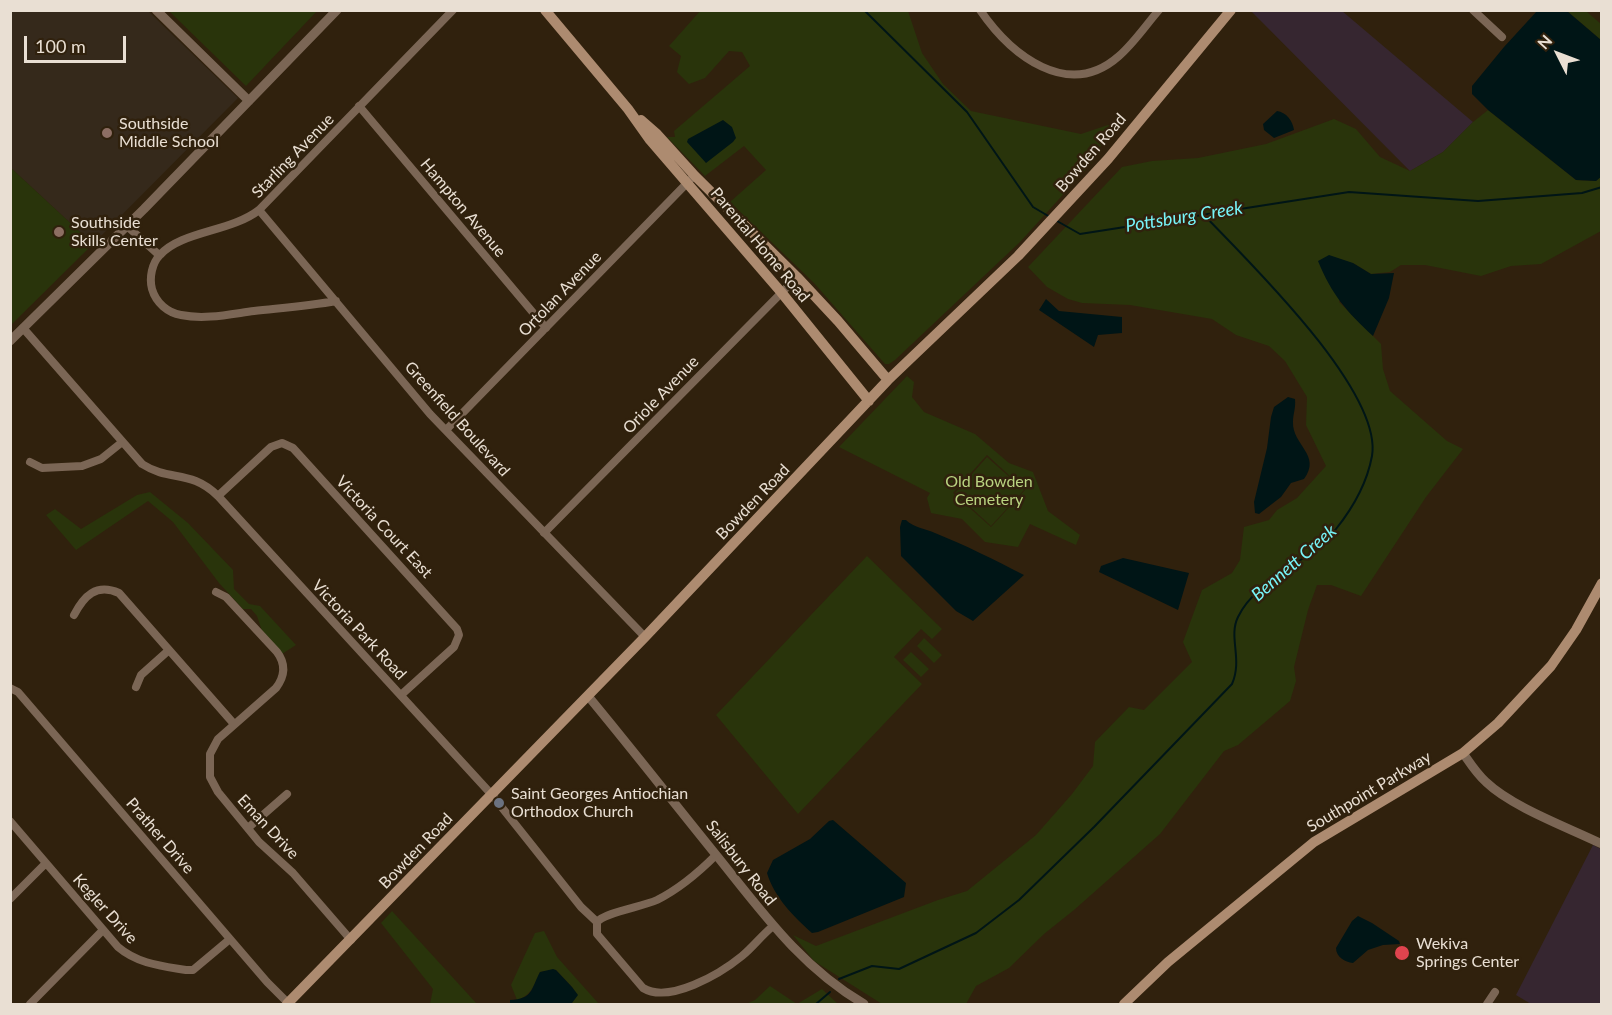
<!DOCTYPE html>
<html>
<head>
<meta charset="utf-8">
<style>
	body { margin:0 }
	#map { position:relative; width:1612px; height:1015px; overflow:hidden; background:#30210d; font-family:Lato,sans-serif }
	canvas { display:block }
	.frame { position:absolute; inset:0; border:12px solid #e9dfd3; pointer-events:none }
	.north { position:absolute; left:1528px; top:24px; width:60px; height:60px; -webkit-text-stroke:4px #30210d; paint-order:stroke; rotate:312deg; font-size:16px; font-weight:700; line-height:24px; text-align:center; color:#e9dfd3 }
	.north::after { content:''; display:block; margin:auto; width:21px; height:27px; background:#e9dfd3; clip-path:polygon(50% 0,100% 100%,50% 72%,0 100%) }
	.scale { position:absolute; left:24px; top:36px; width:102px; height:27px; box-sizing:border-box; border:3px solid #e9dfd3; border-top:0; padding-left:8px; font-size:18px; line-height:21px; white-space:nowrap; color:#e9dfd3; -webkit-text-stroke:4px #30210d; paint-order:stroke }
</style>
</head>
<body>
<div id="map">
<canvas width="1612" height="1015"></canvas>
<div class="frame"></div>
<div class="north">N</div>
<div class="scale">100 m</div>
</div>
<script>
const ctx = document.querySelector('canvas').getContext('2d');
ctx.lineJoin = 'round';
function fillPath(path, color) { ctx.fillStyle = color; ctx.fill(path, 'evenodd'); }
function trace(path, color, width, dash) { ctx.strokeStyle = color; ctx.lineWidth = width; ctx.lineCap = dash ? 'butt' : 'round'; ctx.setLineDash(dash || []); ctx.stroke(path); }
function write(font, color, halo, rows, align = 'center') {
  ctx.font = font + ' Lato,sans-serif'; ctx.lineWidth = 5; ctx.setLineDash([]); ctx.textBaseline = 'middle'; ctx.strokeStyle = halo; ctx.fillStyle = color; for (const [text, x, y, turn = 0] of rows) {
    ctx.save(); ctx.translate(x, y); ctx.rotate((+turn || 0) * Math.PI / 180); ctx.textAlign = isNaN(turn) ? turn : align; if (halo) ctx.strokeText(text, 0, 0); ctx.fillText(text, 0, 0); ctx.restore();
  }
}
fillPath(new Path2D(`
	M1251,11H1342L1473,122L1443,152L1410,171Z
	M1593,845L1601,849V1004H1531L1516,995Z`), '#362630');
fillPath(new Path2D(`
	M10,11H148L238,98L93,244L11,168Z`), '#35291b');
fillPath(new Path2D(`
	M701,10L908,11L922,53L943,84L971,111L1081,134L1126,119L1100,147V154L1020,242L895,360L889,364H885L814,283L730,202L766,170L744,146L705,176L667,137H675L674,131L750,66L742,52L729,51L705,78L689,84L677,72L681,56L669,46Z
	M169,11H317L246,86Z
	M1567,11H1586L1601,24V40Z
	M1488,110L1576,180L1596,181L1601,176V231L1541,264L1511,266L1481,276L1425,265H1401L1390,272L1371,274L1353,263L1339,302L1381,344L1383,369L1390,391L1447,441L1463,449L1426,497L1361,596L1331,585H1317L1308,610L1294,667L1296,681L1290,701L1238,745L1224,751L1160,834L1074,910L1044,934L1009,968L976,986L966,1004H882L814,961L793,935L816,946L938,900L967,891L1036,835L1072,794L1093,766L1095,742L1129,707L1144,710L1192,662L1183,642L1202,590L1232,573L1240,560L1244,527L1269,520L1277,510L1297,498L1326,466L1306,425L1307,397L1285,361L1269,346L1236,335L1212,319L1130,305L1082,303L1068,299L1047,287L1028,267L1122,167L1152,161L1198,158L1266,144L1334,119L1356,129L1380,157L1410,171L1443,152L1473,122Z
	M11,168L93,244L11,325Z
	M907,376L914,382L912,397L924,412L975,434L1009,463L1033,472L1048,511L1080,535L1076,545L1030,524L1018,547L985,542L962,519L931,513L927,498L930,493L839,447ZM987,455L1025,490L991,527L953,493Z
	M987,457L1024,490L991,526L955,493Z
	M150,492L188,523L233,570L234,589L249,604L260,606L296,645L282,654L262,631L257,616L251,609H243L219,583L173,522L148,501L76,550L46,515L55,509L81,529L137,495Z
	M867,556L942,629L932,639L921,629L894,657L922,684L798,814L716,715Z
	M924,638L942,655L934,663L917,646Z
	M911,652L929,669L921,677L903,660Z
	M392,911L477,1004H430L433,989L381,923Z
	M544,931L557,957L599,1004H561L572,1003L577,995L572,987L556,970L540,972C534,985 532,995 517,1000L511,985L535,933Z
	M770,986L797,1004L822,989L838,1004H746L755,1000Z`), '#29340b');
fillPath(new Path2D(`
	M1537,11H1567L1601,40L1602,176L1596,181L1576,180L1488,110L1472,94V86L1504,47Z
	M1277,111C1286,112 1293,121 1294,130L1274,138L1264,130L1263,124Z
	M723,120L732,127L736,138L733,142L706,163L687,142L688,139Z
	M1329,255L1353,263L1371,274L1394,273L1389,298L1373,336C1346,311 1332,295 1318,261Z
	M1046,299L1059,311L1122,317V333L1098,335L1094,347L1039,310Z
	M1288,397L1295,399C1296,408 1293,414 1293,422C1292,445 1322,455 1304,479L1291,483L1281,497L1259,514L1255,513L1254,502L1267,448L1271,417L1274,407Z
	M902,520H906C913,527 926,529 935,533C965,545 995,560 1024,575L973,621L956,611L901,556L900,527Z
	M1123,558L1189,573L1178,610L1099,572L1101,566Z
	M833,820L906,883L904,897L818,932L812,933C794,917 774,897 767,873L773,860L810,839L829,821Z
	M1358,916L1372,923L1399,941L1400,944L1383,945L1368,950L1353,963C1345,962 1336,957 1336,948L1352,921Z
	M553,969L556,970L572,987L578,995L572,1003L510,1004V1000C533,999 531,989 540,972Z`), '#001516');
trace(new Path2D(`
	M864,10L967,112L1033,207L1050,217
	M1057,221L1080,234L1349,192L1478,201L1582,193L1602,187
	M839,979L872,966L899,969L976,933L1019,900L1094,827L1232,684C1243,659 1228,637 1238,617C1256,579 1309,563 1336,529C1352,509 1367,483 1372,456C1383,391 1247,260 1203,214
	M816,1004L830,992`), '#001516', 2);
trace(new Path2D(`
	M980,10C1011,55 1068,101 1119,56C1134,43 1146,25 1159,10
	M1473,10L1502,37
	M359,106L546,328
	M259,210L430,414L645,637
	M127,226L159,255
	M336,301C309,306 281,308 254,311C231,314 205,320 181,315C168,313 156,303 152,289C149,278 152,263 160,255C181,231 231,232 259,210L453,10
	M23,328L142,464C170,482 190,469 218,496L492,795L581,907L597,922
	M446,430L690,180
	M30,462L42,468L82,466L101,459L121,443
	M218,496L271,447L282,443L293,448L457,629L459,635L454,647L401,695
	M544,533L797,277
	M216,592L226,597L277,652C286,664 285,676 276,688L218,739L210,754V777L218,792L259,842L293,873L351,940
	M74,615C84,596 96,583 119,593L234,724
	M136,687L141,675L169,650
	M10,688L18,692L267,982L288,1003
	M10,821L118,947C138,964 162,966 186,970H193L230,939
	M248,828L287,794
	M10,899L46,863
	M597,922V934L643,988C669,1004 720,974 742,956C753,947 761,936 772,927
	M597,922C605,912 642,907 657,900C679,889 699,872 716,855
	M30,1004L103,930
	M1487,1004L1495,992`), '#7b6655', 8);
trace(new Path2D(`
	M156,10L249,101
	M10,341L144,209L337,10
	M588,696C632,749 674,803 717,856C762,912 801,967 864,1004
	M1463,753C1470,763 1476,773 1486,782C1512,807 1567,827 1602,844`), '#7b6655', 9);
trace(new Path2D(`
	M545,10L628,109L650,140L781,292L869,401
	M641,120L657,134L695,176L797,277L838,321L888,380
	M287,1004L645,637L888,380L1018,256L1108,159L1231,10
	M1124,1004L1168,962L1314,842L1463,753L1498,723L1551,666L1576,630L1602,583`), '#ad8b70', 10);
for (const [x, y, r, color] of [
	[107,133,6,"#8d6e63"],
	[59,232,6,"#8d6e63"],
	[499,803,6,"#6b7280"],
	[1402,953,8,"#e0444e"]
]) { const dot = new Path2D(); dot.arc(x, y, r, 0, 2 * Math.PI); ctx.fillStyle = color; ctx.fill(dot); trace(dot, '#30210d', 2); }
write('16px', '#e9dfd3', '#30210d', [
	["Southside",119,124],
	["Middle School",119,142],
	["Southside",71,223],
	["Skills Center",71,241],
	["Saint Georges Antiochian",511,794],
	["Orthodox Church",511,812],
	["Wekiva",1416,944],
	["Springs Center",1416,962]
], 'left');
write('16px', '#e9dfd3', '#30210d', [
	["Bowden Road",1091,153,-49],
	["Starling Avenue",293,156,-46],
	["Hampton Avenue",463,208,50],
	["Parental Home Road",760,245,50],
	["Ortolan Avenue",560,294,-46],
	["Oriole Avenue",661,395,-46],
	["Greenfield Boulevard",457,419,48],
	["Bowden Road",753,502,-46],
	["Victoria Court East",384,527,47],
	["Victoria Park Road",359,630,47],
	["Southpoint Parkway",1369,792,-31],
	["Eman Drive",268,827,47],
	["Prather Drive",160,836,49],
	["Bowden Road",416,851,-46],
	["Salisbury Road",741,863,52],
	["Kegler Drive",105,909,48]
]);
write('16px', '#b9d380', '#30210d', [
	["Old Bowden",989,482],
	["Cemetery",989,500]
]);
write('italic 18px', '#77f5f9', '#30210d', [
	["Pottsburg Creek",1184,217,-9],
	["Bennett Creek",1294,563,-41]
]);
</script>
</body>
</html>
